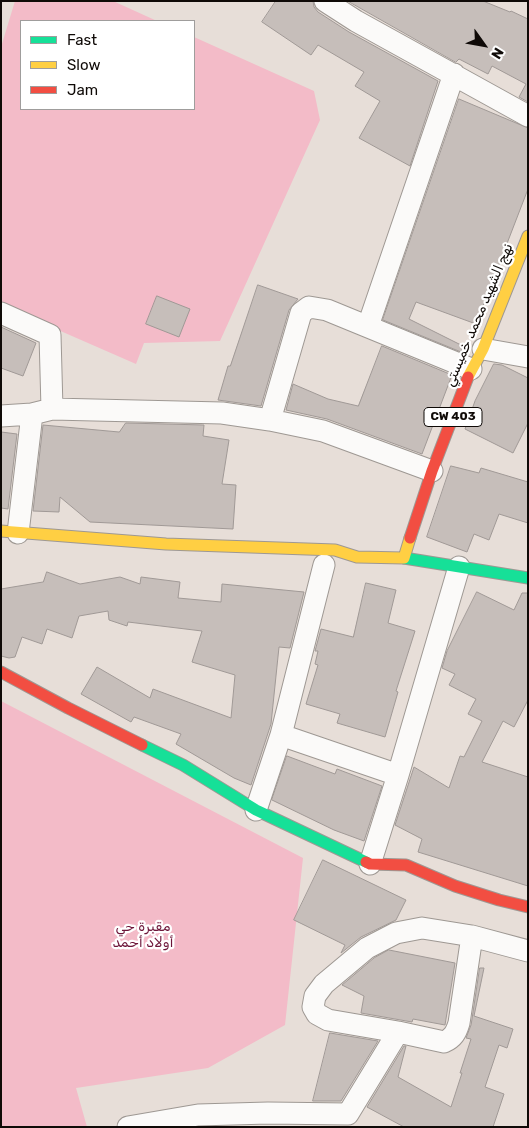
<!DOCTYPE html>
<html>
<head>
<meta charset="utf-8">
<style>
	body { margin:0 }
	#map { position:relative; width:529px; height:1128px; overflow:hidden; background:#e7ded8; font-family:Rubik,sans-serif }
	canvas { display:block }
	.frame { position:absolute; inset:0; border:2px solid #0f0a07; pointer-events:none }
	.legend { position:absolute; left:20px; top:20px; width:175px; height:90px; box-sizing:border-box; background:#fff; border:1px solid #9f9d9c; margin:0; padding:6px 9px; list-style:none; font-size:15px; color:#0f0a07 }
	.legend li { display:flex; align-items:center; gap:10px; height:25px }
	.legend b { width:25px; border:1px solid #9f9d9c }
	.north { position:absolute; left:459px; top:20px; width:50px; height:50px; -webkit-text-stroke:4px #fff; paint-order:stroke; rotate:122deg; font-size:14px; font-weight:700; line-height:20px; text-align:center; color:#0f0a07 }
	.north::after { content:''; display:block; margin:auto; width:18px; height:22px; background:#0f0a07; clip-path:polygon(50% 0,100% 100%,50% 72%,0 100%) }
</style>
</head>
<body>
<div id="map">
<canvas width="529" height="1128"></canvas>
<div class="frame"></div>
<ul class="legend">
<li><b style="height:6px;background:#16e098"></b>Fast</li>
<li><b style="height:6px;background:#ffcf43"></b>Slow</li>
<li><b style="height:6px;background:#f24e42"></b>Jam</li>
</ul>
<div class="north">N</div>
</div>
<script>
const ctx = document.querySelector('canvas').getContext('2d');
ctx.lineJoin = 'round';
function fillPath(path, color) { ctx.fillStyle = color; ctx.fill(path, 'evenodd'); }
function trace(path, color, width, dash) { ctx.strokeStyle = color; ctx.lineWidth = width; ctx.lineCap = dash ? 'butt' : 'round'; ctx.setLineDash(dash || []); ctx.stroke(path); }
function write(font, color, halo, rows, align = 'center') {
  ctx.font = font + ' Rubik,"Noto Sans Arabic",sans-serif'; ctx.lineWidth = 4.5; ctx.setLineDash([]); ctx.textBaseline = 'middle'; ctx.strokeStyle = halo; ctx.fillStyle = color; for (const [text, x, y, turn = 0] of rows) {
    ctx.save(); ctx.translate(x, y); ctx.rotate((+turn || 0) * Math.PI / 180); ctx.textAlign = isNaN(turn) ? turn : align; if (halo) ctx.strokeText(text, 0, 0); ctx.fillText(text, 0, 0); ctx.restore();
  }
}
fillPath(new Path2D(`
	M15,1H113L157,21H21V109H194V37L314,91L320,120L220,341L144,343L136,364L1,305V47Z
	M1,701L303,858L285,1025L208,1068L76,1088L87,1127H1Z`), '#f3bbc8');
const building = new Path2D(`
	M276,1H313L314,7L318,12L349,32L438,81L410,166L359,138L380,101L355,86L364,72L318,45L311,55L262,22Z
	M348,1H483L510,12L511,11L528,19V102L519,97L526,84L492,66L488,74L459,59L456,62Z
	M459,99L528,128V189L476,324L416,302L409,319L463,346L461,352L383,320Z
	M258,285L298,299L289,310L261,406L218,400L228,366H230Z
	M157,296L190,309L179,337L146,324Z
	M1,327L36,343L23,376L1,368Z
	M382,346L452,375L422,454L327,419L286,410L293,384L328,399L358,406Z
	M494,364L502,365L528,378V423L513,453L465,429L475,401Z
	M126,423L204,425L203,436L229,440L222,484L236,485L233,529L90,522L60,497L59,512L33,511L43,425L119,432Z
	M1,432L17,434L8,509L1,508Z
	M451,466L479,473L481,468L528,482V523L499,514L489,540L474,534L467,552L427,537Z
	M47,572L80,584L120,577L140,584L141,577L180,582L178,598L221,602L222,584L304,592L290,648L279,647L271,724L251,785L234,778L176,744L181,734L134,717L131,722L81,694L97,667L150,698L153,689L231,718L235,675L192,662L202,631L128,622L127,626L109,620L108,611L79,616L72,638L47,629L42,644L22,637L15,657L9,658L1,656V589L43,582Z
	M366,583L396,590L388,623L415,631L396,691L398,692L385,737L337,723L340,714L306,704L318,665L315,664L318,651H315L321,629L353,637Z
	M477,592L514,610L522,593H528V700L514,727L503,721L482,762L528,777V886L418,852L422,839L395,825L414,767L449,788L460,756L464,757L482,721L468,714L476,699L449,685L455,674L442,668L447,651Z
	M287,756L335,774L337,769L382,786L364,841L334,830L272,800Z
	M323,860L406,900L396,920L361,937L341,953L345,945L294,920Z
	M389,950L455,963L445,1025L413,1019L412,1022L361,1013L364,996L342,985L374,958Z
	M480,968H484L474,1016L513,1029L507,1048L499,1045L485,1087L504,1094L493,1127H404L367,1107L404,1046H406L398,1077L451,1107L462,1073H460L471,1039L466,1038L471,1025Z
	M330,1033L378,1041L341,1101H313Z`);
fillPath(building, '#c6beba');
trace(building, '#a09996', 1);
const street = new Path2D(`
	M325,1L356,21L528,116
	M1,313L50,335L52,409
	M368,326L454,74
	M483,349L528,357
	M1,416L32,414L52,409L222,413L270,420L323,431L432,471
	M270,420L301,313L309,307L327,310L471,369
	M18,533L32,414
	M281,735L398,775
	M256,810L281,735L324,565
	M370,864L398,775L459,567
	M398,1032L328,1020L317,1014L313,1007L315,996L324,984L367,948L396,933L422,928L472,936
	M128,1127L198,1115L268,1113L348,1114L398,1032L444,1042C453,1038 456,1033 459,1023L472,936L528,951`);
const fast = new Path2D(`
	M404,558L528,578
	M142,745L183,765L256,810L366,862`);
const slow = new Path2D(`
	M468,377L483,349L528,236
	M1,531L166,544L335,550L357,557L404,558L410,538`);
const jam = new Path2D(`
	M410,538L432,471L468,377
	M1,672L68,708L142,745
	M366,862L370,864L406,865L455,886L499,900L528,907`);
trace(street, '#9e9893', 23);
trace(fast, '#9e9893', 13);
trace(slow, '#9e9893', 13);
trace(jam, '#9e9893', 13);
trace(street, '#fbfaf9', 21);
trace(fast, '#16e098', 11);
trace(slow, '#ffcf43', 11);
trace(jam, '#f24e42', 11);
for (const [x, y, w] of [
	[453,417,58]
]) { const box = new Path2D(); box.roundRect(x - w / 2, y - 9.5, w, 19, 4); ctx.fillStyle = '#fff'; ctx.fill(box); trace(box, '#0f0a07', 1); }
write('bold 12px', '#0f0a07', null, [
	["CW 403",453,417]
]);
write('14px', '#0f0a07', '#fff', [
	["نهج الشهيد محمد خميستي",479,315,-67]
]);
write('14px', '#6d1539', '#fff', [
	["مقبرة حي",143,927],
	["أولاد أحمد",143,943]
]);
</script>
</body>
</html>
